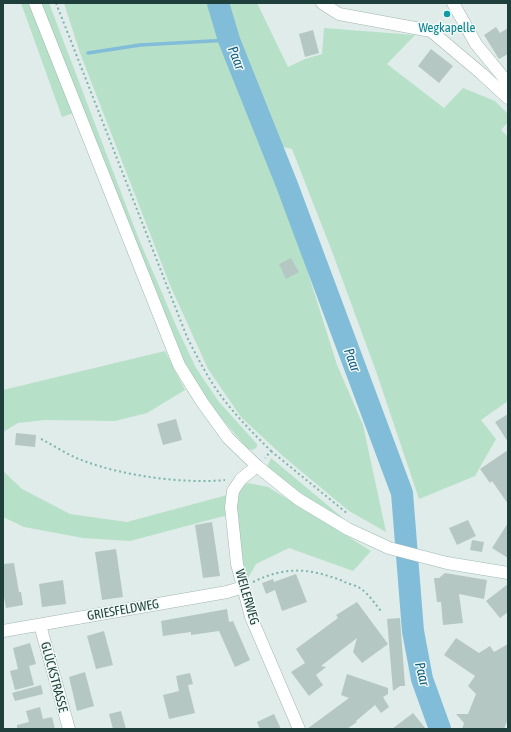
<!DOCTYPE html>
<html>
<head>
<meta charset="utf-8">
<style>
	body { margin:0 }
	#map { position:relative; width:511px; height:732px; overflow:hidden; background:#e0ece9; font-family:"Asap Condensed",sans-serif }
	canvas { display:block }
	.frame { position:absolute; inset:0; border:4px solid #1e3f3b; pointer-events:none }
</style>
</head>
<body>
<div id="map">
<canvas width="511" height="732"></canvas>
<div class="frame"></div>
</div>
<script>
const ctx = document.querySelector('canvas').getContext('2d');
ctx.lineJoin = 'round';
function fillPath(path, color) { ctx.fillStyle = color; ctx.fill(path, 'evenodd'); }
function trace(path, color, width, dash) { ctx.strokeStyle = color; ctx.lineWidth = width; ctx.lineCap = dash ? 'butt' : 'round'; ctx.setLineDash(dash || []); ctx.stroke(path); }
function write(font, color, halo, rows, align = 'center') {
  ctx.font = font + ' "Asap Condensed",sans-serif'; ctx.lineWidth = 3; ctx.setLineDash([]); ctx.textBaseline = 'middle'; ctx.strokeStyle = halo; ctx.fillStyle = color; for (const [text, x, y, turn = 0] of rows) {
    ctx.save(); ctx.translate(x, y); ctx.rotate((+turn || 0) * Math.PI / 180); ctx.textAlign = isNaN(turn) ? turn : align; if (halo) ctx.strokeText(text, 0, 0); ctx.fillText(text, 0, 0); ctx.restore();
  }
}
fillPath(new Path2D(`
	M21,3H33L76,112L62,117Z
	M39,3H49L138,237L177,328L196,368L219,402L257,444V447L253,450L248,449L215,411L189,371L166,328Z
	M64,3H209L241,86L267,160L279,187L299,244L337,365L363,425L386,532L349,511L284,457L241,417L208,369L170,285L80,53Z
	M219,3H257L288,67L305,59L322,54L324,28L415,35L387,64L444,108L463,88L495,101L508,114V122L501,130L508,137V401L481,420L496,439L475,476L419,499L377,374L333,254L292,149L271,144L234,52Z
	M165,351L185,390L147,413L115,421L45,420L18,423L3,432V390Z
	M271,458L349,523C320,507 293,488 267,467Z
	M3,471L22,489L70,514L127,522L227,495L228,515L130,541L83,538L24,527L3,517Z
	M248,483L268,487L371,551L353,571L289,548L256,564L247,580L237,564L233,491Z`), '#b6e0c8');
trace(new Path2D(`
	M88,53L140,45L229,40`), '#81bdd8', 3.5);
trace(new Path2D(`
	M218,3L229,40L287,185L402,493L413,631L422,679L440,729`), '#81bdd8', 22);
fillPath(new Path2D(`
	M496,27L500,33L508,28V54L499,59L484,35Z
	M313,30L319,53L305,57L299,34Z
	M431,49L453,66L439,83L418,66Z
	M291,258L299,272L286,279L279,264Z
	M508,414V442L495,422Z
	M176,419L182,440L163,445L157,424Z
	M16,433L36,435L35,447L15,445Z
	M508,450V504L492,481L490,483L480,469Z
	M468,520L476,536L457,545L449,528Z
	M212,522L220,576L203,578L195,525Z
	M508,523V558L492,548Z
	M472,540L484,542L482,552L470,550Z
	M116,549L123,597L102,600L95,552Z
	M14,563L19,592H21L23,605L6,608L3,592V564Z
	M445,573L487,580L484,599L459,594L463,623L443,625L441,602H437L434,578H439Z
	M296,574L307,602L282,611L275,590L266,594L262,583L273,579L274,582Z
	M63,580L66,604L42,607L39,584Z
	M508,584V612L500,618L486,601Z
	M357,602L388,644L362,663L353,652L357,638L321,666L326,667L316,675L323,685L309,696L291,672L305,663L296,649L338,618L336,615Z
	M227,609L229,622L233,621L250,660L235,667L219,631L191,635V632L163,636L161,621Z
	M400,618L405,686H400L393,691L387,619Z
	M104,631L113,665L96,669L87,636Z
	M456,638L479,653L490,646L494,652L508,644V719L504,729H462L464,723L456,714H468L476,694L468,686L475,676L444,655Z
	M30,643L36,664L29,666L34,685L15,690L10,671L18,669L13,648Z
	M85,672L94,706L77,711L69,677Z
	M190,673L193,684L188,685L195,713L169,719L163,695L179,691L176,676Z
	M347,674L388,688V694L383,697L389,707L381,713L375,705L356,721L357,722L347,729H307L349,698L341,695Z
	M41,685L43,694L15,701L12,693Z
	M40,707L43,719L52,717L55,729H17V725L29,722L26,711Z
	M121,711L126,729H113L109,714Z
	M413,713L426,729H392Z
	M274,714L281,729H260L257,722Z`), '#b5c7c2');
const street = new Path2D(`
	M322,3L339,14L431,31L482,74L508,98
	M453,3L476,44L508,83
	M257,466L241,479L233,491L231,507L237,564L251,617L299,729
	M40,625L69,729
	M3,631L227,592L243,587`);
const secondary = new Path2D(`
	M35,3L179,365L202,402L228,438L257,466L298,499L348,529L389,548L447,563L508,573`);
trace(street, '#a2b5b1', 13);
trace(secondary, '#9db9b4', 13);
trace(new Path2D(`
	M56,3L187,337C197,357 208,378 221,396C236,416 253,433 271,451L265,458
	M41,439C55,446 69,456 84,461C124,476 184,484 225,480
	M271,451L348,514
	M253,582C286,566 309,568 343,581C348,584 355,585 360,588C368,593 375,604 381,611`), '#7cb4ab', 2, [2, 3]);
trace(street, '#fff', 12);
trace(secondary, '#fff', 12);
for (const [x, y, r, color] of [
	[447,14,4,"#0f9aa8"]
]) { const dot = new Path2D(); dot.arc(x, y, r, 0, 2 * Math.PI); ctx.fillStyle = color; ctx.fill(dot); trace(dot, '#f0f9f6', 1.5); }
write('13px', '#0d838f', '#f0f9f6', [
	["Wegkapelle",447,28]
]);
write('13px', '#1e3f3b', '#f0f9f6', [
	["WEILERWEG",247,597,74],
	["GRIESFELDWEG",123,610,-10],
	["GLÜCKSTRASSE",54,677,75]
]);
write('italic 14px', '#125d81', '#f0f9f6', [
	["Paar",236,58,68],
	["Paar",352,360,70],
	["Paar",422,674,76]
]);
</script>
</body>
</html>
